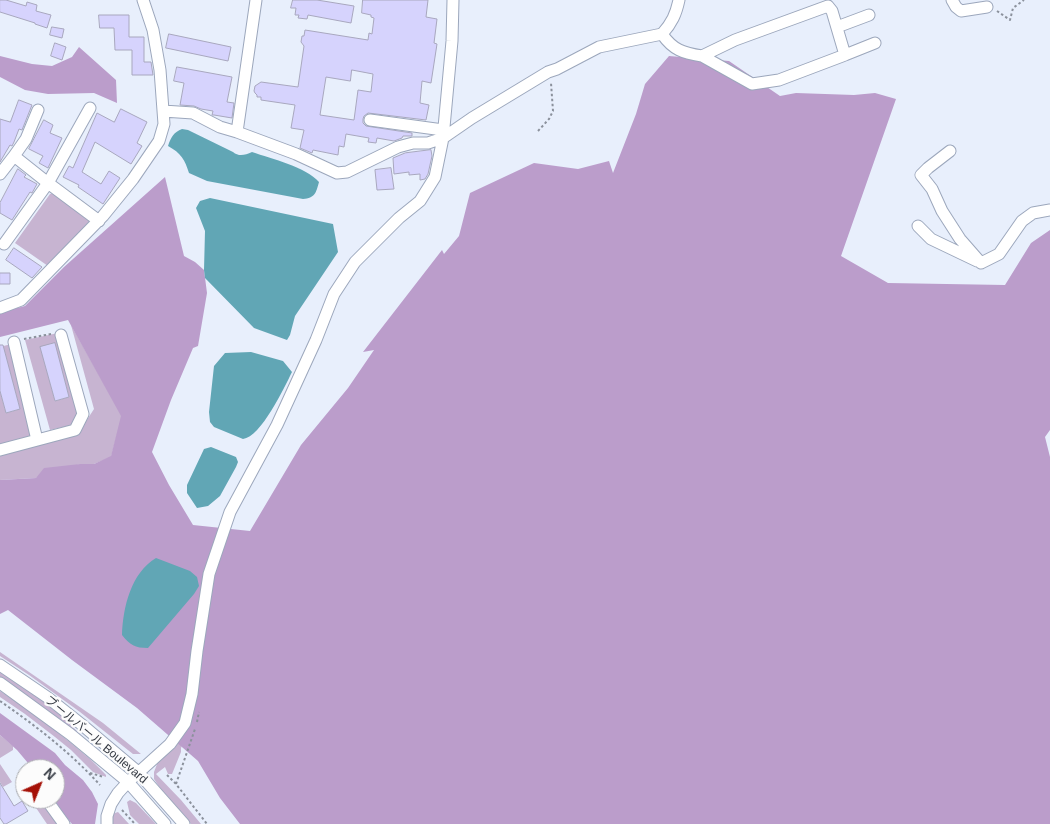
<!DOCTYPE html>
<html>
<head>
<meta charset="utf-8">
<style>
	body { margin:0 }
	#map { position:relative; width:1050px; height:824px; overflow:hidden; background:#e8effc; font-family:Arial,sans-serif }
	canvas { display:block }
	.north { position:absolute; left:15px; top:759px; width:50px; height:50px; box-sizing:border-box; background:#fcfcfc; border:1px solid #acaeb2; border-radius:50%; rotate:44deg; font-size:14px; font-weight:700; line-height:20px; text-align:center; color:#353a43 }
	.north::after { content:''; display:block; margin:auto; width:18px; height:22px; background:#a51107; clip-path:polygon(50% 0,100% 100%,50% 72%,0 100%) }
</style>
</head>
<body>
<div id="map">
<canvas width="1050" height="824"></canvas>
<div class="north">N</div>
</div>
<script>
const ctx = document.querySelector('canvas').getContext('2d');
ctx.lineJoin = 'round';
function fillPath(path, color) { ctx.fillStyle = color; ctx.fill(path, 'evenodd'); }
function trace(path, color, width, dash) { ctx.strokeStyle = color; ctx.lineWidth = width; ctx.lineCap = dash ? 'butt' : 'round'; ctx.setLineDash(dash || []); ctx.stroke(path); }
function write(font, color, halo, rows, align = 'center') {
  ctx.font = font + ' Arial,"Noto Sans JP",sans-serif'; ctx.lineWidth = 4.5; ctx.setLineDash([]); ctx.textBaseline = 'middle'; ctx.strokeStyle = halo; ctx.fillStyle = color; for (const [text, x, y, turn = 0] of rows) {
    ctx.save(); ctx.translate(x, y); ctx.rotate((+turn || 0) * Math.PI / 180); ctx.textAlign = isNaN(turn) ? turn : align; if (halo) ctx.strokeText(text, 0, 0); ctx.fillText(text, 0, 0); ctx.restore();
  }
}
fillPath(new Path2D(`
	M57,192L95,223L48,266L15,243L50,194Z
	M71,325L122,416L111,457L94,464H80L36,478L0,480V456L77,435L94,409Z
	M58,333L78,415L72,425L50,430L25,340ZM54,343L69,397L55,401L41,347Z
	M11,344L32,432L29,437L0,446V391L6,413L20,409L5,355L0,347Z
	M0,652L103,723L141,754H133L80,712L29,675L0,656Z
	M0,672L52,707L81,735L0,677Z
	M0,691C29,710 58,731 84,754C92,760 99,768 106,775V777L93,772L71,750L55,737L25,714L0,697Z
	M189,729L181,748V752L172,774H168L165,767L156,774L181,800L201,824H191L160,788L154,779V772L159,759Z
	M0,735L13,746V750L0,758Z
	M0,764L12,782L3,787L0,782Z
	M30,799H40L57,824H47Z
	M130,800L136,803L156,824H139L130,815L127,802Z
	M118,812L129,824H110L112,814Z`), '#c7b4d1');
fillPath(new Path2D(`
	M79,47L116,80L117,103L94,93L48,94L25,90L0,77V56L32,64L52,66L72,57Z
	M669,56L729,61L780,96L796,93L854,95L875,93L896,99L841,256L888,283L1005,285L1031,243L1050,230V430L1045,437L1050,457V824H240L220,798L198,761L137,708L72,660L8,610L0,614V480L36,478L44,468L80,464H94L111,456L121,416L68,320L0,337V312L25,306L64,267L165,177L184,256L195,262L204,270L207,293L198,346L193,348L171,400L152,452L169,485L193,525L250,531L301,445L348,388L374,350L363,352L442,250L444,254L459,236L470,193L534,163L578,169L609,161L613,173L636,114L645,84Z
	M0,713L55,753L65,765L83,780L92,792L98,804L95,824H72L63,813L54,799H55V769H33L17,750L0,735Z`), '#bb9dcb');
fillPath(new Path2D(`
	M182,129L188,130L233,152C239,157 245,155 252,152C272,159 306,167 319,182C316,193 315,198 303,199L207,181L189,173C185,160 181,153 168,146C171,137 174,132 182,129Z
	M210,198L333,224L338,252L295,316L290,335L287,340L254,328L205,278L204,270L205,231L196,208L200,201Z
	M251,352L283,361L292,372C284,388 261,437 243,439L214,427L210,422L209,412L214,366L225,353Z
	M211,447L236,457L238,462L236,467L220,496L208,506L197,508L187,493V485L204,449Z
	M156,558L190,571L197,577L199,586L194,594L148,648C135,648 130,645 122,635C123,607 131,573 156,558Z`), '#61a6b5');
const building = new Path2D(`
	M0,0H6L26,6L27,2L37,5L36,11L51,15L47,28L35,24V23L0,12Z
	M293,0H317L354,6L351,23L308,15L307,19L298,18L299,15H295L296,8H291Z
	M363,0H428L426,17L437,19L434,43L437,44L431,83L422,81L420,103L429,105L426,120L368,113L364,116L363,119V123L366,126L412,133V136H403L402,138L394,141L377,138L376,143L368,142L369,138L346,134L344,147L339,146L338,155L313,150L312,153L300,148L304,130L291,128L295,105L261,100V97H257V95L255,93L254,91L255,86L261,82L298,87L304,46L301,42L302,36H304L305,30L368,40L369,33L372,34L374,18L371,17V15L362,13ZM352,70L373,74L371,92L358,90L354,120L320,115L326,77L350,81Z
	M99,15H129V37H144V62H151L153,75H132V50H115L114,28H100Z
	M52,27L64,29L62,38L50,35Z
	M169,34L231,47L228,61L166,48Z
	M55,43L66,47L62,60L51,56Z
	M177,67L232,77L227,102L234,103L232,118L214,115H212L213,111L201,109L194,106L180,105L184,83L174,81Z
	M19,100L32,105L22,130L19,129L14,142L12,146L10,145L0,162V119L10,122Z
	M121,109L147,122L137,143L142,146L131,164L95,142L82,172L101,184L109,171L120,178L103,204L78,187L79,185L63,177L69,166L73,168L97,113L114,122Z
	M44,120L53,125L50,133L62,138L48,168L39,163L43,156L29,149Z
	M431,150L432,156L428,174L425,179L420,180V174L409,175V172L394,174L393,158L405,153Z
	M391,168L394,189L377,190L375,170Z
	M18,169L26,175L24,177L37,184L32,193L30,192L12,220L0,213V203Z
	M14,248L42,267L32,278L6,260Z
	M0,273H10V284H0Z
	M55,343L69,397L55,401L40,347Z
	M0,345H3L20,409L6,413L0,391Z
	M0,783L14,806L22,801L28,811L6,824H4L0,818Z`);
fillPath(building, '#d6d3fd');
trace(building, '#a8a7be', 1);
const minor = new Path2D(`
	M952,0L956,7L961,11L987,7
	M828,6L832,11L845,55L779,80L752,84L702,56L735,40Z
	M837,27L869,15
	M662,34C673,50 683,53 702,56
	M845,55L875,43
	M90,108L48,183L99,221
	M163,111L193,113L220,127L237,132L256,0
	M370,120L443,130
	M237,132L296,154L337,173L347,172L398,147L413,143H428L443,138L472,118L548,72L557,69L599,47L662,34C672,23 676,14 679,0
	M950,151L928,168L921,175L932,189L942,211L960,239L981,263
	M14,156L26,139L38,110
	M0,174L14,156L48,183L4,244
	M918,226L931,239L977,261
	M981,263L999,254L1022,221L1033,213L1050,210
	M0,308L21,300L103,216L133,179L159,141L164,124L160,70L153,30L143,0
	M14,342L37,440
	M0,450L75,430L83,414L61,335
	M0,665L47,697L81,724L138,772L184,824
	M0,683L70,734L128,782L165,824
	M23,791L25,789
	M46,799L64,824
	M107,824V816L111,804L118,793L128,782L170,744L185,723L192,694L197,651L209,574L230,512L277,425L316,340L334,294L355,262L399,218L420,201L435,177L443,138L452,41L453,0`);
trace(minor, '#9ca7bc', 13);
trace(new Path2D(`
	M997,11L1010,20L1013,8L1024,0
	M538,131L549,119L553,111L551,83
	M24,339L51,334
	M0,701C36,726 70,752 100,785
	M197,722L199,712
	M90,773L104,777
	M167,775L176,784L207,824
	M176,784L195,729
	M122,810L135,824`), '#8b919c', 2, [2.5, 2.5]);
trace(minor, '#fff', 11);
write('12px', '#353a43', '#fcfcfc', [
	["ブールバール Boulevard",96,740,40]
]);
</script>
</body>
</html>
